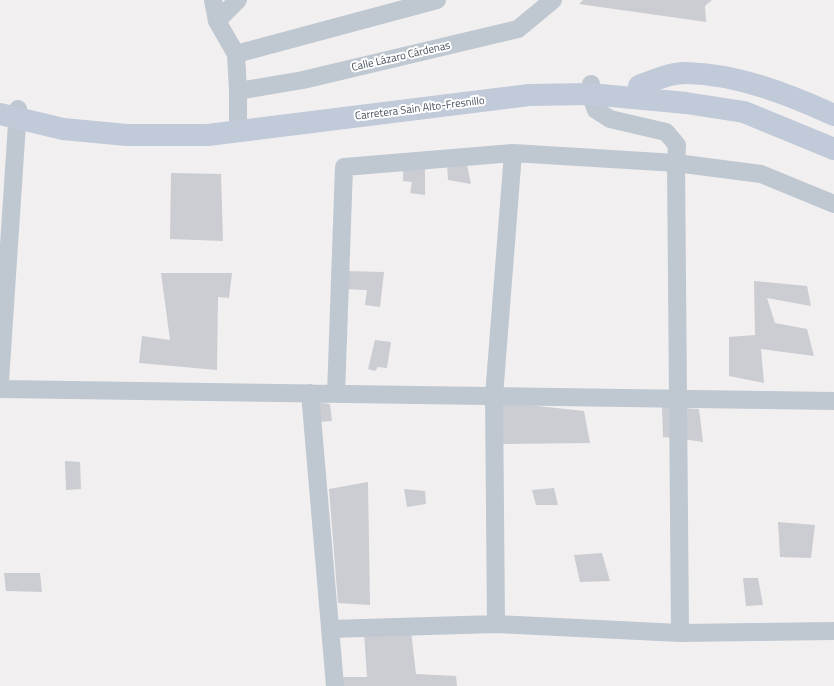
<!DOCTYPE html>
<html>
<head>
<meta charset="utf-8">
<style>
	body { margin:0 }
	canvas { display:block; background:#f1efef }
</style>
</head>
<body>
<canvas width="834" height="686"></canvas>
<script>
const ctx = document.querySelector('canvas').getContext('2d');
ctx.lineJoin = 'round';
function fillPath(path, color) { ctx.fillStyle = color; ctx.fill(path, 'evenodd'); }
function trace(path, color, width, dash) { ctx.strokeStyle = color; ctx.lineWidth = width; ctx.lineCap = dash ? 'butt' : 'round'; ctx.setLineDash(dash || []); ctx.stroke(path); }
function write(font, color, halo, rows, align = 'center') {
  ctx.font = font + ' "Titillium Web",sans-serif'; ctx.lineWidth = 4; ctx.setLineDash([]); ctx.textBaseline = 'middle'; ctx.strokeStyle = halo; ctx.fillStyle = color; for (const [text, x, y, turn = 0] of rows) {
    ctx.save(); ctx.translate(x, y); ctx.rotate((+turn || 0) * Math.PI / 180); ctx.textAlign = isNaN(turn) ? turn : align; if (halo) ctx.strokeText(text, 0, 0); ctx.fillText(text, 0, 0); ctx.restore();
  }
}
fillPath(new Path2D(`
	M583,0H712L705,6L706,22L579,4Z
	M447,164L467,165L471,184L448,180Z
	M425,166V195L410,193L412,182L403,181V170Z
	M171,173L221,174L223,241L170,239Z
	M344,271L384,272L380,307L365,305L367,290L344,289Z
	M161,273H232L229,298L218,297L217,370L139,363L142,336L170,340Z
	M754,281L807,286L811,306L767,298L775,323L807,329L814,356L761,349L764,383L729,376V337L755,335Z
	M375,340L391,342L387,368L378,367L375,371L368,369Z
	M315,402L330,404L332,421L317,422Z
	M500,402L584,411L590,443L502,444Z
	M662,407H675L674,438L663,437Z
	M679,408L699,409L703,442L683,439Z
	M65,461L80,462L81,489L66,490Z
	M368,482L370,605L338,603L329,489Z
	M554,488L558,505H536L532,490Z
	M404,489L425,491L426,504L407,507Z
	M778,522L815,525L811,558L780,557Z
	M602,553L610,581L580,582L574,555Z
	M4,573H40L42,592L6,591Z
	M743,578H758L763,605L746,606Z
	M411,631L416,674L456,676L457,686H340L339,677H367L364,632Z`), '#cbcdd3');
trace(new Path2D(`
	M213,0L217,21L236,54L238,91V131
	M217,21L238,0
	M236,54L437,0
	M238,91L303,80L518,29L553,0
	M0,381L18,109
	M0,389L834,401
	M310,393L335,686
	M336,394L344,167L513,153L676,163L677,145L666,132L610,119L596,110L590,94L591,84
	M496,624L494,396L513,153
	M330,629L496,624L680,633L834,631
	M680,633L676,163L761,174L834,204`), '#bfc7d1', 18);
trace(new Path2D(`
	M639,86C654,80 670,73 686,73C737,74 788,94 834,115
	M0,114L63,129L127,135H208L529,95L590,94L686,103L744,112L834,149`), '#c1cad8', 22);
write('11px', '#47505c', '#fff', [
	["Calle Lázaro Cárdenas",401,57,-13],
	["Carretera Sain Alto-Fresnillo",420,109,-7]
]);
</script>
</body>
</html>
